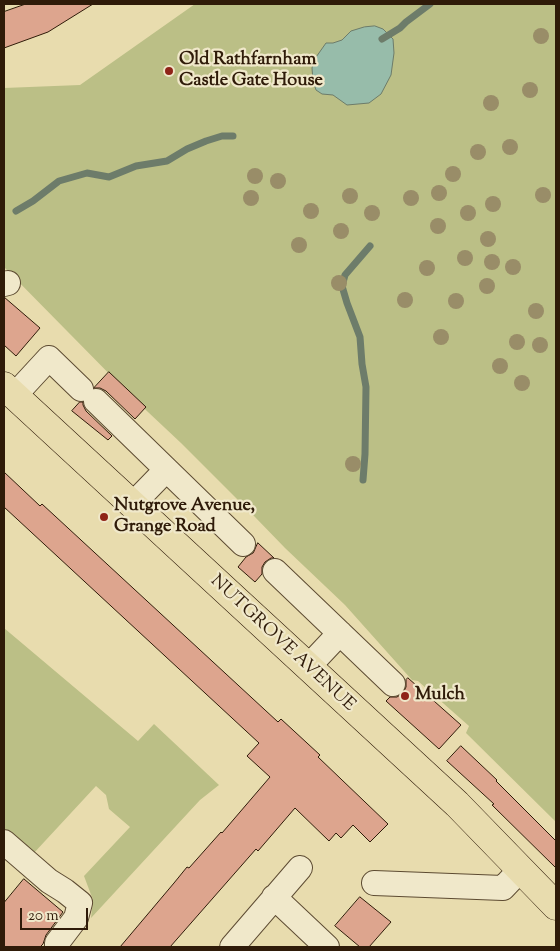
<!DOCTYPE html>
<html>
<head>
<meta charset="utf-8">
<style>
	body { margin:0 }
	#map { position:relative; width:560px; height:951px; overflow:hidden; background:#e8dcae; font-family:"Sorts Mill Goudy",serif }
	canvas { display:block }
	.frame { position:absolute; inset:0; border:5px solid #2f1b09; pointer-events:none }
	.scale { position:absolute; left:20px; top:908px; width:68px; height:22px; box-sizing:border-box; border:2px solid #2f1b09; border-top:0; padding-left:6px; font-size:15px; line-height:18px; white-space:nowrap; color:#2f1b09; -webkit-text-stroke:4px #f0e8ca; paint-order:stroke }
</style>
</head>
<body>
<div id="map">
<canvas width="560" height="951"></canvas>
<div class="frame"></div>
<div class="scale">20 m</div>
</div>
<script>
const ctx = document.querySelector('canvas').getContext('2d');
ctx.lineJoin = 'round';
function fillPath(path, color) { ctx.fillStyle = color; ctx.fill(path, 'evenodd'); }
function trace(path, color, width, dash) { ctx.strokeStyle = color; ctx.lineWidth = width; ctx.lineCap = dash ? 'butt' : 'round'; ctx.setLineDash(dash || []); ctx.stroke(path); }
function write(font, color, halo, rows, align = 'center') {
  ctx.font = font + ' "Sorts Mill Goudy",serif'; ctx.lineWidth = 4.5; ctx.setLineDash([]); ctx.textBaseline = 'middle'; ctx.strokeStyle = halo; ctx.fillStyle = color; for (const [text, x, y, turn = 0] of rows) {
    ctx.save(); ctx.translate(x, y); ctx.rotate((+turn || 0) * Math.PI / 180); ctx.textAlign = isNaN(turn) ? turn : align; if (halo) ctx.strokeText(text, 0, 0); ctx.fillText(text, 0, 0); ctx.restore();
  }
}
fillPath(new Path2D(`
	M195,4H556V822L466,733L469,726L418,681L412,680L345,605L285,548L255,517L181,443L132,397L4,267V88L80,85Z
	M4,628L138,741L154,724L219,785L200,800L91,918L93,900L84,876L130,827L109,809L106,795L96,786L33,854L4,828Z`), '#bbbf86');
const water = new Path2D(`
	M375,26L383,29L393,39L394,53L391,75L381,94L369,103L347,105L333,95L322,94L316,90L313,81L312,68L314,60L326,43H333L342,40L351,31L364,27Z`);
fillPath(water, '#97bcaa');
trace(water, '#6d7c6a', 1);
trace(new Path2D(`
	M382,39L400,28L406,22L430,4
	M16,211L33,201L59,181L87,173L109,177L136,166L167,161L187,149L206,141L222,136H233
	M363,480L365,454L366,387L362,364L360,337L347,303L342,286L345,275L370,246`), '#6d7c6a', 7);
const building = new Path2D(`
	M26,4H93L48,32L4,48V12Z
	M4,297L40,328L16,356L4,345Z
	M109,372L146,407L135,419L106,391L100,388H94Z
	M80,402H83V405L86,411L112,436L108,440L72,411Z
	M4,472L40,506L42,504L278,722L281,719L320,755L318,757L388,824L370,842L353,825L341,838L336,833L329,841L295,808L258,851L256,849L170,947H120L174,883L187,867L189,868L221,832L222,833L270,777L247,756L259,743L4,507Z
	M258,543L274,558H271L265,562L262,567V574L255,582L238,567L246,557L253,553Z
	M408,678L461,725L439,749L386,701L390,697H397L403,693L406,687V680Z
	M461,746L497,780L496,781L556,841V868L492,805L494,804L447,761Z
	M24,879L63,912L46,935L43,944L40,947H4V903Z
	M360,897L391,922L369,947H360L335,926Z`);
fillPath(building, '#dda58e');
trace(building, '#2f1b09', 1);
const minor = new Path2D(`
	M4,284L8,283
	M14,396L49,358L81,389
	M96,401L243,544
	M132,505L166,470
	M275,571L393,684
	M308,667L340,633
	M4,842L49,881L65,891L80,903L76,918L57,943V947
	M374,883L503,888L521,869
	M274,897L327,947
	M232,947L300,868`);
const major = new Path2D(`
	M4,386L457,804L556,906`);
trace(minor, '#5d4b32', 26);
trace(major, '#2f1b09', 29);
trace(minor, '#f0e8ca', 24);
trace(major, '#e8dcae', 28);
ctx.fillStyle = '#998d68';
for (const [x, y] of [
	[541,36],
	[530,90],
	[491,103],
	[510,147],
	[478,152],
	[453,174],
	[255,176],
	[278,181],
	[439,193],
	[543,195],
	[350,196],
	[251,198],
	[411,198],
	[493,204],
	[311,211],
	[372,213],
	[468,213],
	[438,226],
	[341,231],
	[488,239],
	[299,245],
	[465,258],
	[492,262],
	[513,267],
	[427,268],
	[339,283],
	[487,286],
	[405,300],
	[456,301],
	[536,311],
	[441,337],
	[517,342],
	[540,345],
	[500,366],
	[522,383],
	[353,464]
]) { ctx.beginPath(); ctx.arc(x, y, 8, 0, 2 * Math.PI); ctx.fill(); }
for (const [x, y, r, color] of [
	[169,71,5,"#8f2418"],
	[104,517,5,"#8f2418"],
	[405,696,5,"#8f2418"]
]) { const dot = new Path2D(); dot.arc(x, y, r, 0, 2 * Math.PI); ctx.fillStyle = color; ctx.fill(dot); trace(dot, '#f0e8ca', 2); }
write('bold 18px', '#2f1b09', '#f0e8ca', [
	["Old Rathfarnham",179,61],
	["Castle Gate House",179,82],
	["Nutgrove Avenue,",114,507],
	["Grange Road",114,528],
	["Mulch",415,696]
], 'left');
write('18px', '#2f1b09', '#f0e8ca', [
	["NUTGROVE AVENUE",282,644,43]
]);
</script>
</body>
</html>
